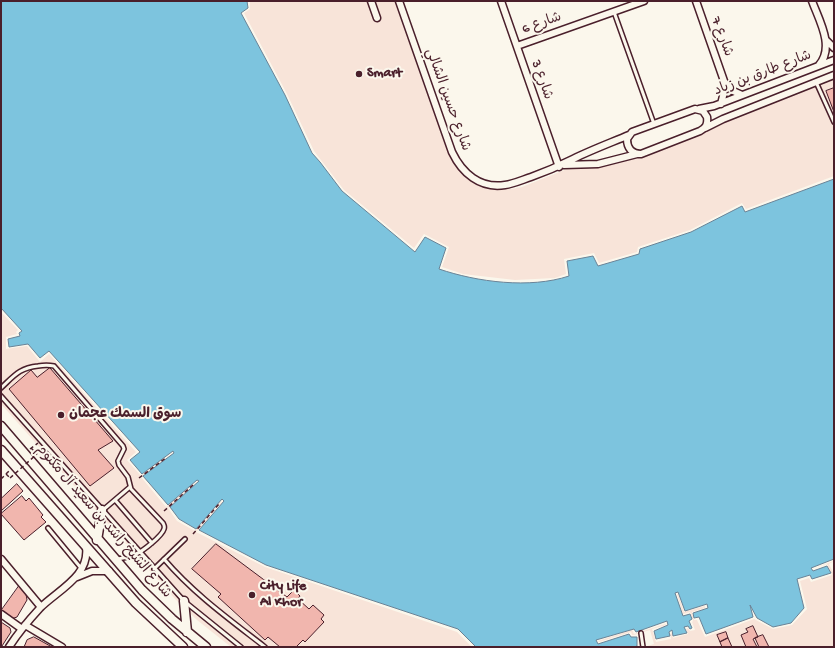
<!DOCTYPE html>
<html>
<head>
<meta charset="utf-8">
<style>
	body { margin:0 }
	#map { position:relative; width:835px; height:648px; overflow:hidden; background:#fbf7ec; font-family:"Gochi Hand",sans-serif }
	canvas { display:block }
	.frame { position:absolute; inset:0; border:2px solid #4a1f2b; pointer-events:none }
</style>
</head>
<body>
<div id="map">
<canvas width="835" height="648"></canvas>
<div class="frame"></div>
</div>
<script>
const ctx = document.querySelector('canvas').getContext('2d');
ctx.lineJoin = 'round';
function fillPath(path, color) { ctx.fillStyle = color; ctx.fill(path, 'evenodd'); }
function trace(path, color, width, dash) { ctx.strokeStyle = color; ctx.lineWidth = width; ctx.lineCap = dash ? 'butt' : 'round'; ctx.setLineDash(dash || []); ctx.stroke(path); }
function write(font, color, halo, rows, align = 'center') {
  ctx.font = font + ' "Gochi Hand","Playpen Sans Arabic",sans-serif'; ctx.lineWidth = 4; ctx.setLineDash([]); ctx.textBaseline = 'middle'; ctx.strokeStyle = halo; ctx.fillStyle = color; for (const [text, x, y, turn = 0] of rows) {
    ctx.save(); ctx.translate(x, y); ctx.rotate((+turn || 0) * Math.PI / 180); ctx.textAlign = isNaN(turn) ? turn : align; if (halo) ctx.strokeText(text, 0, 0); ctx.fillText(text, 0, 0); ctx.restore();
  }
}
fillPath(new Path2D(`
	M250,1H396L451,157L460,170L473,181L485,187L497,189H511L522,187L567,169L604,166L638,156L712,129L727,120L834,79V176L746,209L742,203L690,230L638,247L637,252L599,263L594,253L564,259L566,274L555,278L515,280L463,274L442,267L449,247L424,234L414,248L344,190L314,151L287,94L244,13L250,9Z
	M1,312L18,330L16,332L17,334L6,337V349L27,346L40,362L49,354L136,452L127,460L141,476L172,453L141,477L166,507L196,482L168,508L177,521L195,531L221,502H222L196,532L265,567L457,632L472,647H231L197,620L175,599L1,404Z
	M834,561L829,564L834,574V647H644L654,644L650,630L634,635H632L631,632L599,642L598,641L632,630L634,634L665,624L666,625L652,629L656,642L671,639L670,634L672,633L673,638L688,634L686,629L688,628L690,631L695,630L692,622L693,621L690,612L683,614L677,594H678L684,612L705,606V608L692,612L694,620H697L705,637L754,619L773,629L792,625L807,609L800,581L809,578L811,582L832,575L827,564L814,568Z`), '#f8e4d9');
const water = new Path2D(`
	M1,1H247L248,8L241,13L285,95L312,153L320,162L342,191L415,252L425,237L446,248L439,269C477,282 530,289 569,276L567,261L593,256L598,266L639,254L640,249L691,232L742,206L745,212L834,179V559L811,568L813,571L827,566L831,573L812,579L810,575L797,579L804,608L791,623L773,627L757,618L750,605L753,617L706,634L699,617L694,618L693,613L708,608L707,604L685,611L678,592L675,593L683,616L690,614L692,619L689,621L692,628L690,629L688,626L684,627L687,633L673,636L672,630L669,632L670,636L656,639L654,631L668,625L667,621L636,632L634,629L596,640L598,644L629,634L631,637H637V646L634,647H476L458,629L266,565L199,530L224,501L222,499L196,529L179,519L170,507L199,481L197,480L168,505L143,476L174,453L173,451L142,474L130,460L140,452L49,351L40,358L28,344L9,347L8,339L20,336L19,333L22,331L1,308Z`);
fillPath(water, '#7dc4de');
trace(water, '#698296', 1);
const building = new Path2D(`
	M834,88V112L826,91Z
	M50,368L113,441L98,450L114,468L90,486L9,389L31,370L37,377Z
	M17,484L23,491L1,511V499Z
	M22,496L26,501L29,498L43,515L41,517L46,522L24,540L1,514Z
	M216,544L287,597L294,590L300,596L298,599L309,609L313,605L324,615L321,619L324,622L305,642L303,640L296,647H280L268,637L265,640L218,597L221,594L192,569Z
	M19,586L26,594L27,600L17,617L11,619L1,611Z
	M1,622L10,628L11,632L2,646L1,645Z
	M753,626L758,637L753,639L757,647H746L741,635L748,632L746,629Z
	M726,632L728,638L720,642L717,635Z
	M763,635L769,647H759L755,638Z
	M34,637L52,647H24L27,640Z
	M728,638L732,647H722L720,642Z`);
fillPath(building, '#f1b6ae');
trace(building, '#4a1f2b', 1);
const service = new Path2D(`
	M614,12L654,124
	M816,82L834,122
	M1,388C14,376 19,368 38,366C44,365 49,365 54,366L123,446L124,449L118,461L119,465L128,477L131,489L163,523C164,525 165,526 164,529C162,536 143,551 136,554C130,557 124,558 117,559
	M1,396L184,601L241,647
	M115,500L152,543
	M103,510L130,487
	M48,528L81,568
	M164,559C194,594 229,619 265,647
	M154,569L185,539
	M641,633L643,647`);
const minor = new Path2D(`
	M371,1L377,18
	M399,1L452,152C462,173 480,189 505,185C513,184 522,180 531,177C545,172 559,166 573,159C591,150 610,143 629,135
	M501,1L559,167
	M696,1L724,81L731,90L742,95
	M812,1C819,20 835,47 819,65
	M826,40L834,48
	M517,46L644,1
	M721,104L724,92V82
	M695,109L703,111L707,117C708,124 706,128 700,131L641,154C632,154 627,148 627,139L632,132Z
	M699,109L714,106L834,60
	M705,128L723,119L834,75
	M564,165L598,164L637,154
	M1,559L41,607
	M77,577L92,571H109
	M1,614L22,629
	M25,625L62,647
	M9,647C18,633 29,620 40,608C58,590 90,576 86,547`);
const secondary = new Path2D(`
	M1,426L142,590L172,619L206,647
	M1,450L136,603L183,647
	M97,540L102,510
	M184,601L187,632`);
trace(service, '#4a1f2b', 6);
trace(minor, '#4a1f2b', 9);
trace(secondary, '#4a1f2b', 11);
trace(new Path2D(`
	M31,448L37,454
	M30,449L38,443
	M6,474L10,478
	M139,478L167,457
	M1,479L10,470
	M164,511L193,485
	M193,534L219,504`), '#4a1f2b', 1.5, [4, 3]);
trace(service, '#fbf7ec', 3);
trace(minor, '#fbf7ec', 6);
trace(secondary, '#fbf7ec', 8);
trace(new Path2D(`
	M10,478L37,454`), '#4a1f2b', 1.5, [4, 3]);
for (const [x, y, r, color] of [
	[359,74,4,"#4a1f2b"],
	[61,415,4,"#4a1f2b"],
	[252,595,4,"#4a1f2b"]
]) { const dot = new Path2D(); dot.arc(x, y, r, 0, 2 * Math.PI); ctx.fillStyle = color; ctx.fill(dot); trace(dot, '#fbf7ec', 1.5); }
write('14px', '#4a1f2b', '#fbf7ec', [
	["شارع 6",542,24,-19],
	["شارع 7",721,37,70],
	["شارع طارق بن زياد",763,74,-21],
	["شارع 3",541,80,71],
	["شارع حسين الشالي",447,100,70],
	["شارع الشيخ راشد بن سعيد آل مكتوم",103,522,49]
]);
write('bold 14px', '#4a1f2b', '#fbf7ec', [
	["Smart",367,74],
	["سوق السمك عجمان",69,415],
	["City Life",260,587],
	["Al Khor",260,603]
], 'left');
</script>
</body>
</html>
